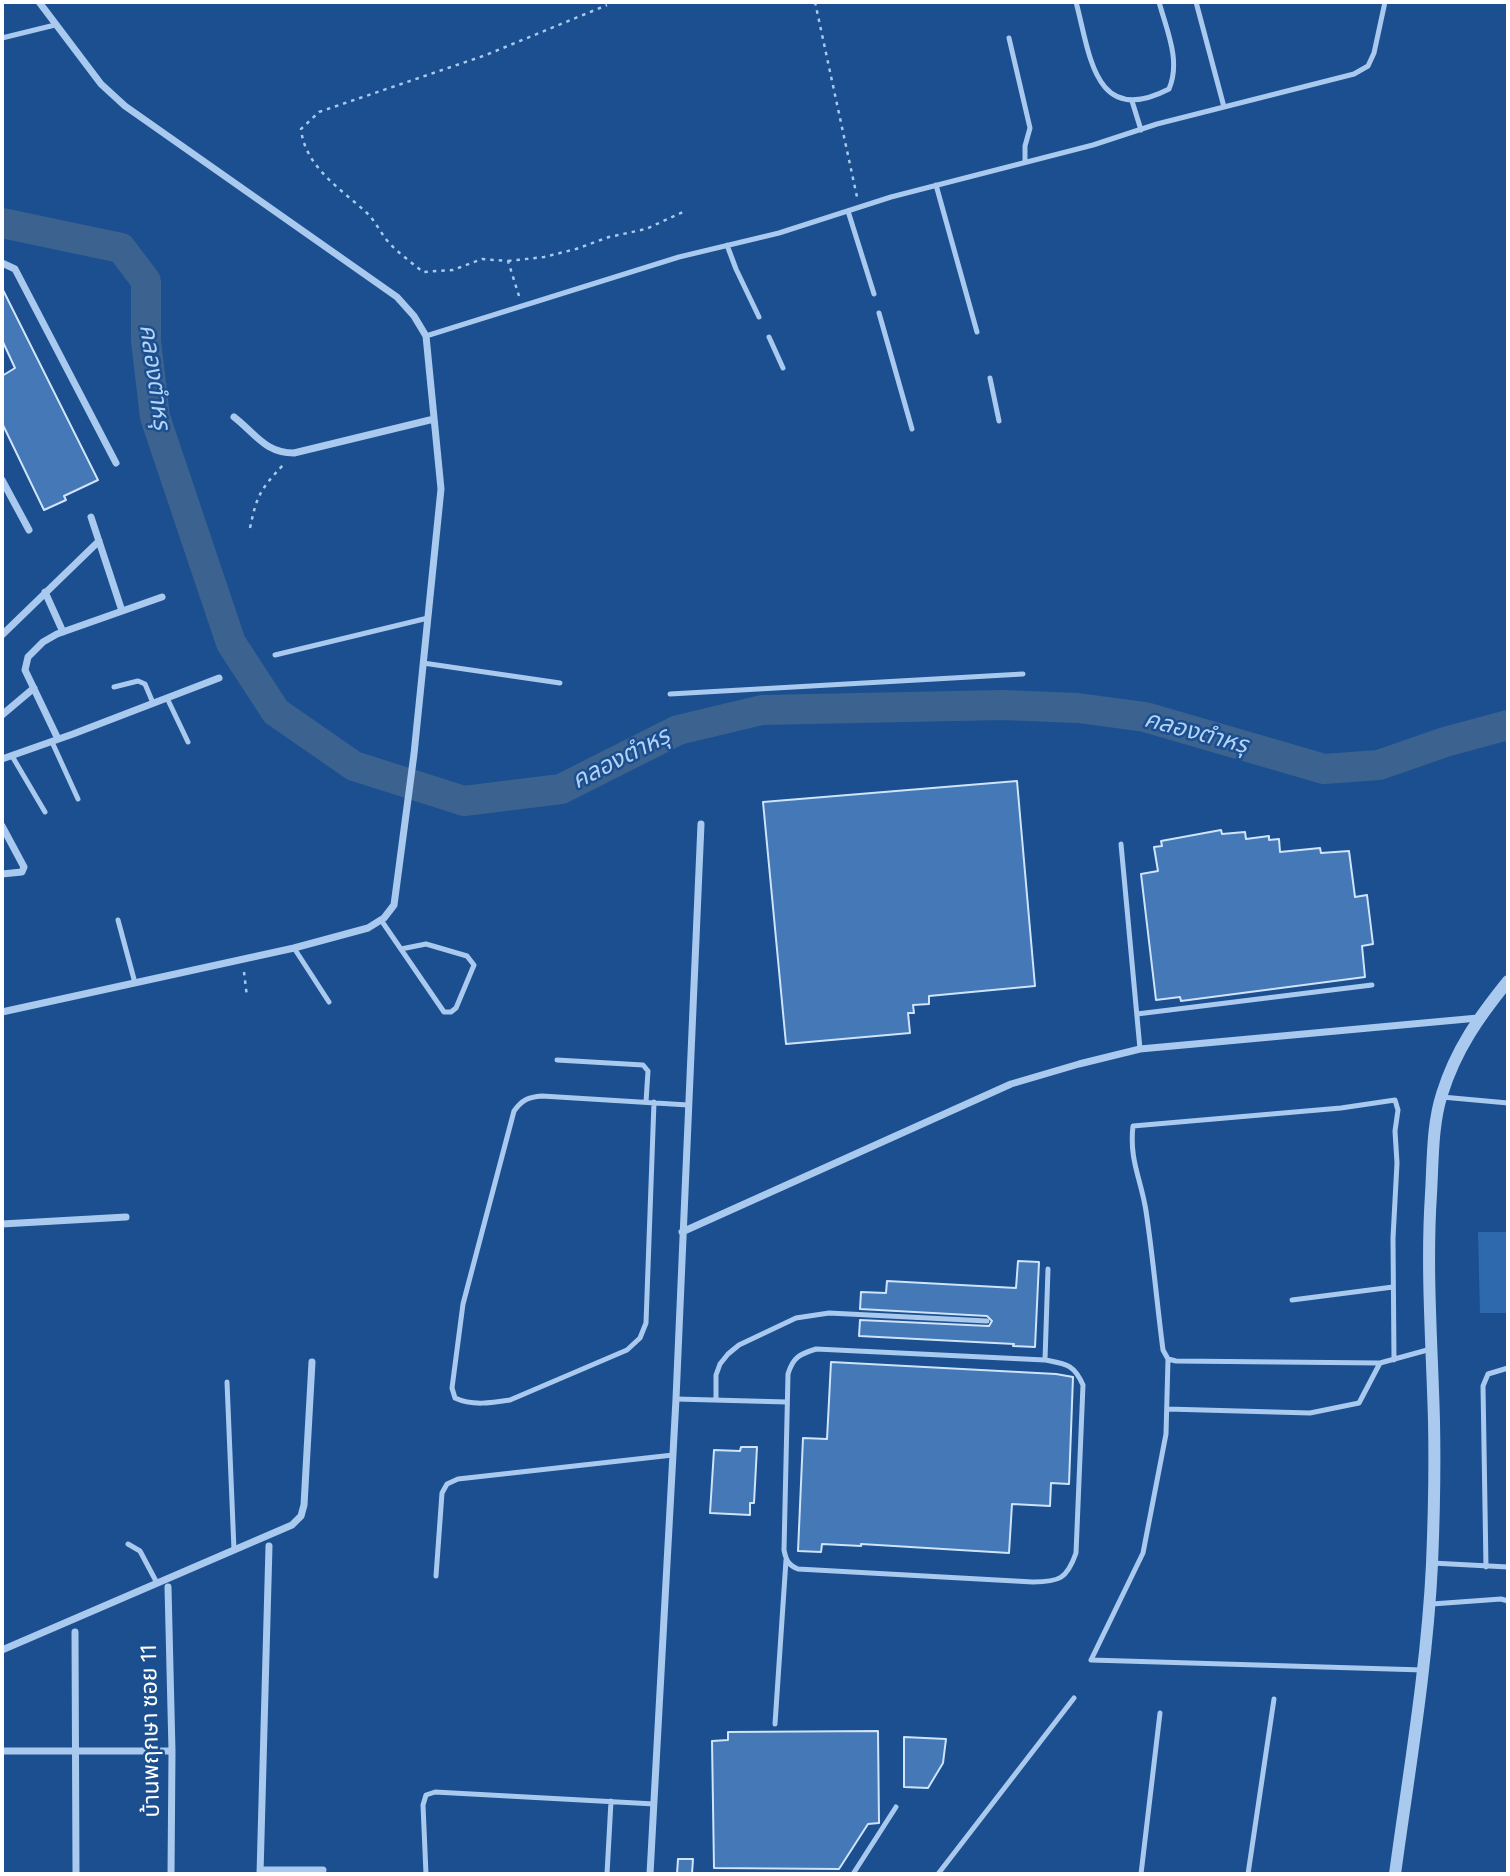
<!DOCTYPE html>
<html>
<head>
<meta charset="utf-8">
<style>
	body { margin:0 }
	#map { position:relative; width:1510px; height:1876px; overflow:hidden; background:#1b4f8f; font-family:"Fira Sans Condensed",sans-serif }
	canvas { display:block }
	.frame { position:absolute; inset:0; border:4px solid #fff; pointer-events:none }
</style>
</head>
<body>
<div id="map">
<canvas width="1510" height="1876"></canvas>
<div class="frame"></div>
</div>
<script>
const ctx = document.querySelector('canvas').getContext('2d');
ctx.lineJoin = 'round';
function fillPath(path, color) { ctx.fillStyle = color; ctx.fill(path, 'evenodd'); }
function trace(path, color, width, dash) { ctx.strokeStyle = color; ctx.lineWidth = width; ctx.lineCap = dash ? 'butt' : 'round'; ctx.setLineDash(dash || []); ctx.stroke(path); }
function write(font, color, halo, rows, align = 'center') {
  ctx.font = font + ' "Fira Sans Condensed","Noto Sans Thai",sans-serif'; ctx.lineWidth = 5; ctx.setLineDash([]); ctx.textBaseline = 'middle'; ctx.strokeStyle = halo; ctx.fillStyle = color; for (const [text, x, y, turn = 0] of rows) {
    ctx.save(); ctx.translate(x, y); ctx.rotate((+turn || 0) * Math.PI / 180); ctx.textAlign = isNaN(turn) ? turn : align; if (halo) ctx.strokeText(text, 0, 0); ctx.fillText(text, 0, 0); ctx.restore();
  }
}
fillPath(new Path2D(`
	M1478,1232H1508V1313H1480Z`), '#2e69ad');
trace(new Path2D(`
	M2,223L121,248L146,281V341L155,417L231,643L276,712L354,766L464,801L561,789L678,730L762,710L1003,705L1078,708L1145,717L1324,769L1379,765L1445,742L1508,725`), '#3c6290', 30);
const building = new Path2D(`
	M2,288L98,480L64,496L66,500L44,510L2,423V376L15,368L2,340Z
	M1017,781L1035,986L929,996V1004L913,1005L914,1013H908L910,1033L786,1044L763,802Z
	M1221,830L1222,834L1245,832L1246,839L1269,836V840L1279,839L1280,852L1320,848L1321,853L1349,851L1355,897L1367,895L1373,944L1362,946L1365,977L1181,1001L1180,997L1156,1000L1141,874L1158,871L1154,847L1162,846L1161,841Z
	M1018,1261L1039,1262L1035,1347L1013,1346L1014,1344L859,1336L860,1320L989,1326L992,1321L987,1316L860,1309L861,1292L886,1293L887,1281L1016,1288Z
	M831,1362L1056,1374L1073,1377L1069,1484L1051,1483L1050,1506L1012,1504L1009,1553L861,1544V1546L822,1544L821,1552L798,1551L803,1438L827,1439Z
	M741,1447H757L754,1503H750V1515L710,1513L714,1450L740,1451Z
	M878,1731L879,1823L868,1824L839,1869L714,1868L712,1741L728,1740V1732Z
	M904,1737L946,1739L943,1763L928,1788L904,1787Z
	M678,1859H693L692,1874H677Z`);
fillPath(building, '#4478b7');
trace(building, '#cfe3fa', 2);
trace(new Path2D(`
	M815,2L857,197
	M508,261L544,257L576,249L609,237L646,229L683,212
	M519,296L508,261L482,259L453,270L423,272C412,263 400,254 390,244C381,234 376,222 367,213C341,189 305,167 301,129L319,112L486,55L607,5
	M250,528C257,495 260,490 283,465
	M244,972L247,997`), '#a9c9ee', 2.5, [3.5, 5]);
trace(new Path2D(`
	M1076,2C1090,54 1094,128 1169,89C1181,61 1167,31 1159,2
	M1196,2L1224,107
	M2,38L55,25
	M1009,38L1030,128L1025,146V162
	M1132,101L1141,130
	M936,185L977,332
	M848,211L874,294
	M727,245L736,269L759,317
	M879,313L912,429
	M426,336L679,257L779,233L891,197L1093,145L1157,124L1354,74L1368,66L1374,53L1385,2
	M769,337L783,368
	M990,378L999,421
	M275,655L428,618
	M423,663L560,683
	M114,687L138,681L145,684L153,703
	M670,694L1023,674
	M167,698L188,742
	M52,742L78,799
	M12,756L45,812
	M1121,844L1140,1049
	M118,920L135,983
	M381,920L444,1012H451L456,1008L474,965L467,956L426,944L401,949
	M294,948L329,1002
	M1137,1014L1372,985
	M557,1060L643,1065L648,1071L646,1102
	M1442,1097L1508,1103
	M654,1102L646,1323L640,1338L627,1350L510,1400C491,1403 472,1406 455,1398L452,1388L463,1304L514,1111C522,1100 528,1097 542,1096L688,1105
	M1292,1300L1393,1287
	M816,1349L1045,1360C1066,1364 1074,1364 1083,1385L1076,1553C1067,1579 1059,1582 1033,1582L798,1569C788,1565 786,1560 784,1550L788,1374C793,1357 800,1354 816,1349Z
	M1168,1359L1166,1434L1143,1553L1091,1660L1423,1670
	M1045,1360L1048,1269
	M1394,1360L1393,1238L1397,1163L1395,1131L1398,1110L1395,1100L1341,1108L1133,1126C1129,1160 1141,1179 1146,1211C1153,1257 1157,1304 1163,1350L1168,1359L1176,1361L1380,1363L1431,1349
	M227,1382L234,1550
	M676,1399L787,1402
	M716,1399V1375L720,1364L728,1354L739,1345L796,1318L829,1313L987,1321
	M1167,1409L1310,1413L1359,1403L1380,1363
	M128,1544L140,1551L157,1583
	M1432,1563L1508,1567
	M1486,1567L1483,1386L1488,1374L1508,1368
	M436,1576L442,1493L447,1484L458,1479L673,1455
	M1432,1604L1501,1599L1508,1601
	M775,1724L786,1560
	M426,1874L423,1805L426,1795L435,1792L654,1804
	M607,1874L611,1801
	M853,1874L896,1807
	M938,1874L1074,1698
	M1141,1874L1160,1713
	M1248,1874L1274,1699`), '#a9c9ee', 5);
trace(new Path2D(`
	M2,263L15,269L116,463
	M234,417C256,434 265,453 294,453L434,419
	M2,480L29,530
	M91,517L122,611
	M45,592L63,632
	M2,635L99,541
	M2,715L34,688
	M58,739L25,670L28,657L43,642L57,634L162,597
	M2,759L73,734L219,678
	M2,826L24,867L22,872L2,874
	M2,1012L294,948L368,928L384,918L394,905L414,754L441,489L426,336L414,316L397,297L125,106L101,84L39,2
	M2,1224L126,1217
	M682,1232L1011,1084L1079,1064L1140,1049L1478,1018
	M168,1587L172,1751L171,1874
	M75,1632L76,1874
	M2,1650L292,1525L301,1516L304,1505L312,1362
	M2,1751H172
	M260,1870H323
	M260,1874L269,1546
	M650,1874L676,1399L701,824`), '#a9c9ee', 7);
trace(new Path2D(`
	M1395,1874C1409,1771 1427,1668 1432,1564C1434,1517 1435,1469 1434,1421C1432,1345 1426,1269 1431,1194C1433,1161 1432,1125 1442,1094C1456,1049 1479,1017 1508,981`), '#a9c9ee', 12);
write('23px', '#fff', '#1b4f8f', [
	["บ้านพฤกษา ซอย 11",151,1731,-91]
]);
write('italic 24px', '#b5d3f5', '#1b4f8f', [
	["คลองตำหรุ",154,377,82],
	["คลองตำหรุ",1196,733,15],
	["คลองตำหรุ",621,759,-27]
]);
</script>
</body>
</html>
